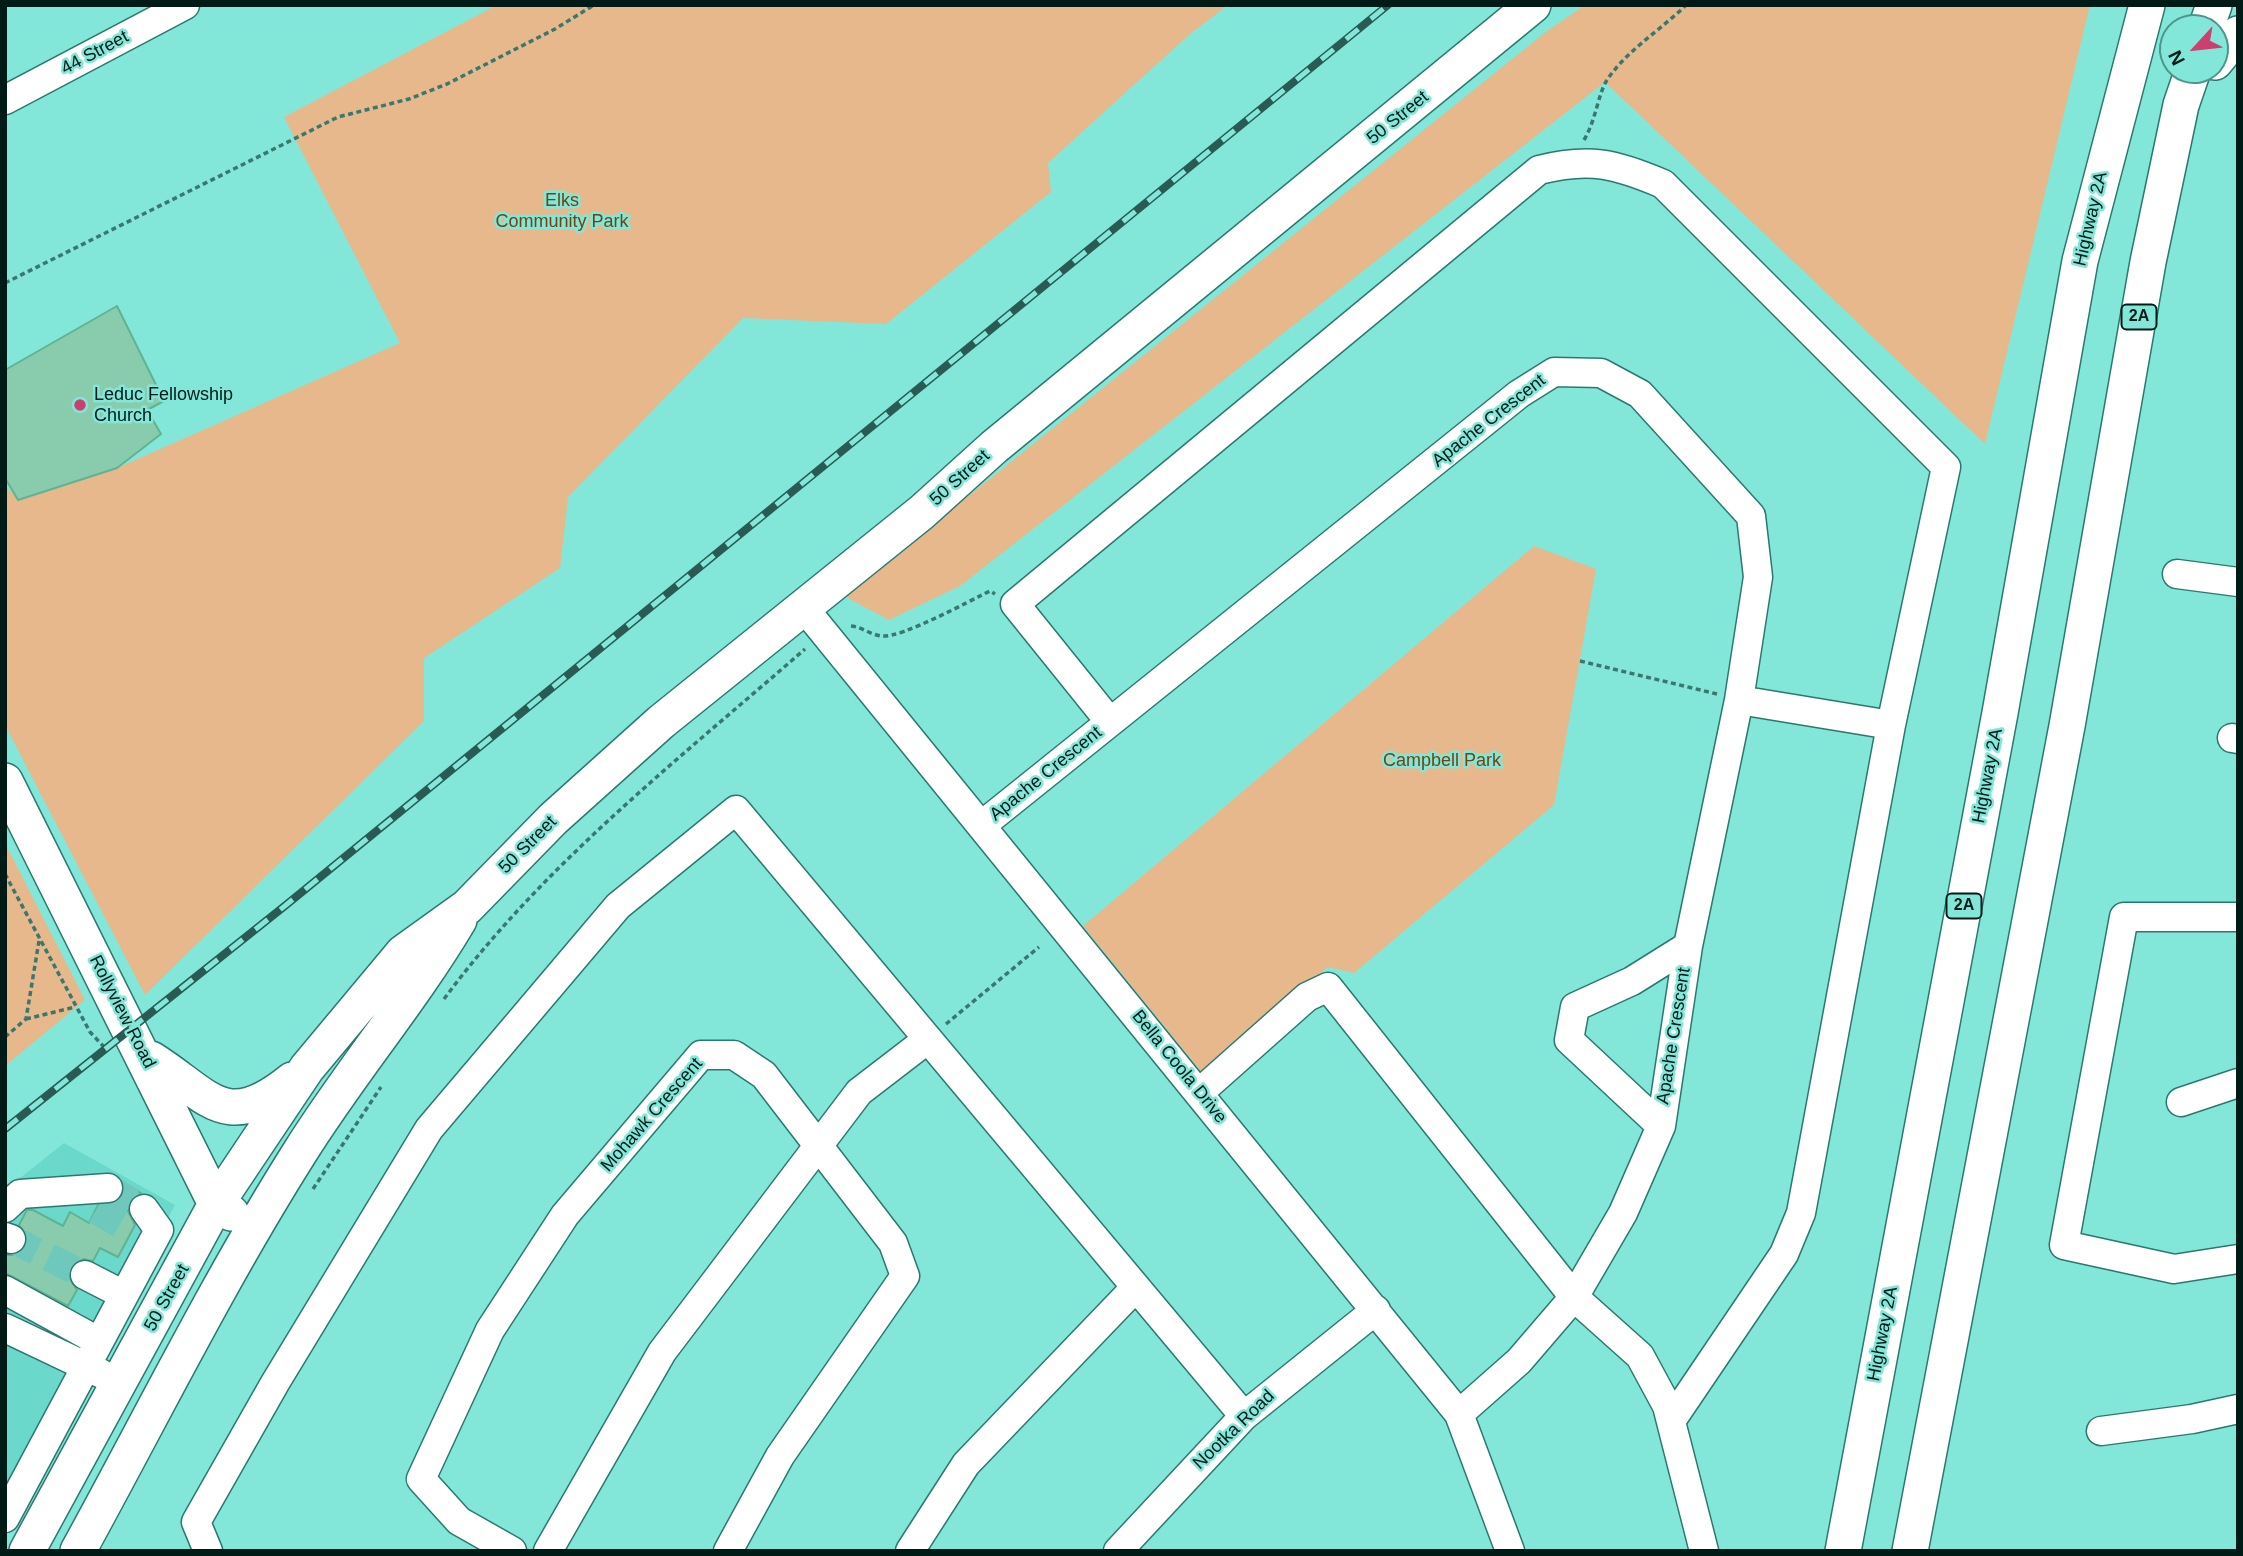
<!DOCTYPE html>
<html>
<head>
<meta charset="utf-8">
<style>
	body { margin:0 }
	#map { position:relative; width:2243px; height:1556px; overflow:hidden; background:#82e7d9; font-family:Helvetica,sans-serif }
	canvas { display:block }
	.frame { position:absolute; inset:0; border:7px solid #001a16; pointer-events:none }
	.north { position:absolute; left:2159px; top:14px; width:70px; height:70px; box-sizing:border-box; background:#82e7d9; border:2px solid #4e958b; border-radius:50%; rotate:243deg; font-size:19px; font-weight:700; line-height:28px; text-align:center; color:#001a16 }
	.north::after { content:''; display:block; margin:auto; width:24px; height:32px; background:#cc3f6e; clip-path:polygon(50% 0,100% 100%,50% 72%,0 100%) }
</style>
</head>
<body>
<div id="map">
<canvas width="2243" height="1556"></canvas>
<div class="frame"></div>
<div class="north">N</div>
</div>
<script>
const ctx = document.querySelector('canvas').getContext('2d');
ctx.lineJoin = 'round';
function fillPath(path, color) { ctx.fillStyle = color; ctx.fill(path, 'evenodd'); }
function trace(path, color, width, dash) { ctx.strokeStyle = color; ctx.lineWidth = width; ctx.lineCap = dash ? 'butt' : 'round'; ctx.setLineDash(dash || []); ctx.stroke(path); }
function write(font, color, halo, rows, align = 'center') {
  ctx.font = font + ' Helvetica,sans-serif'; ctx.lineWidth = 5; ctx.setLineDash([]); ctx.textBaseline = 'middle'; ctx.strokeStyle = halo; ctx.fillStyle = color; for (const [text, x, y, turn = 0] of rows) {
    ctx.save(); ctx.translate(x, y); ctx.rotate((+turn || 0) * Math.PI / 180); ctx.textAlign = isNaN(turn) ? turn : align; if (halo) ctx.strokeText(text, 0, 0); ctx.fillText(text, 0, 0); ctx.restore();
  }
}
fillPath(new Path2D(`
	M64,1143L175,1205L5,1519V1190Z`), '#6ad9cb');
fillPath(new Path2D(`
	M497,5H1228L1190,34L1048,163L1051,192L886,324L743,318L568,497L560,568L424,658V721L145,995L5,725V485L19,500L117,468L400,343L284,117Z
	M1585,5H2090L1985,444L1605,82L960,586L889,620L844,596L1547,31Z
	M1534,546L1596,569L1554,805L1354,973L1328,967L1203,1074L1083,926Z
	M5,843L85,1000L5,1066Z`), '#e7b88b');
const building = new Path2D(`
	M117,306L164,401L147,410L161,434L117,468L18,500L5,478V370Z
	M123,1183L141,1193L129,1203L128,1211L135,1225L118,1257L100,1248L93,1261L83,1259L71,1267L69,1277L77,1290L68,1306L5,1273V1255H15L26,1245L27,1235L19,1225L27,1210H33L63,1226L70,1212L89,1223L98,1205L117,1202L123,1196Z`);
fillPath(building, '#89ccad');
trace(building, '#60b390', 2);
trace(new Path2D(`
	M108,1188L144,1209
	M96,1210L132,1231
	M11,1239L85,1275`), '#6ec8bc', 28, [28, 14]);
const minor = new Path2D(`
	M5,100L185,5
	M2177,574L2238,582
	M804,608L1459,1414L1510,1551
	M1110,722L1015,604L1539,170C1590,157 1616,164 1663,184L1946,467L1891,725
	M2232,738L2238,739
	M982,825L1519,394L1554,372L1601,373L1640,394L1751,516L1758,577L1739,700L1688,946L1661,1126L1623,1213L1574,1297L1519,1361L1459,1414
	M2238,917H2124L2064,1245L2174,1269L2238,1259
	M1200,1092L1307,997L1328,987L1574,1297L1640,1356L1667,1406L1704,1551
	M2181,1102L2238,1083
	M1661,1126L1569,1040L1575,1007L1632,981L1688,946
	M5,1208L20,1194L108,1188
	M144,1209L159,1230
	M5,1237L11,1239
	M85,1275L124,1295
	M5,1290L98,1341
	M5,1328L102,1374
	M1671,1421L1784,1254L1801,1213L1891,725L1739,700
	M2101,1431L2192,1419L2238,1409
	M5,1518L159,1230
	M208,1551L196,1522L275,1383L429,1129L618,906L736,810L1244,1416
	M512,1551L459,1521L421,1479L490,1330L565,1215L701,1055H734L764,1075L893,1243L905,1276L780,1456L728,1551
	M548,1551L662,1352L859,1092L928,1039
	M910,1551L966,1464L1136,1287
	M1118,1551L1244,1416L1376,1310`);
const major = new Path2D(`
	M2206,28L2214,5
	M2215,62L2238,34
	M5,781L216,1204L231,1213
	M151,1059C209,1095 224,1135 292,1080
	M27,1551L216,1204L307,1068L403,953L467,907L553,819L661,722L922,512L994,447L1533,5
	M78,1551C151,1418 219,1280 300,1152C350,1072 411,1001 459,920
	M1843,1551L2000,713L2080,261L2147,5
	M1910,1551L2067,726L2148,262L2181,105L2193,70`);
trace(minor, '#2a7970', 31);
trace(major, '#2a7970', 38);
trace(new Path2D(`
	M1584,140C1596,120 1598,94 1607,80C1627,50 1661,30 1686,5
	M5,283L338,117L409,99L447,84L555,29L594,5
	M851,626C862,627 871,635 882,636C902,638 969,601 990,591L995,594
	M1580,661L1717,694
	M5,874L90,1032L105,1048
	M444,999C544,864 679,759 805,649
	M26,1019L75,1007
	M946,1024L1039,947
	M5,1037L26,1019L39,941
	M313,1189L381,1087`), '#3b776f', 3.5, [5, 3.5]);
trace(minor, '#fff', 28);
trace(major, '#fff', 35);
const rail = new Path2D(`
	M5,1129L286,905L1388,5`);
trace(rail, '#295b54', 8);
trace(rail, '#82e7d9', 5, [16]);
for (const [x, y, r, color] of [
	[80,405,7,"#cc3f6e"]
]) { const dot = new Path2D(); dot.arc(x, y, r, 0, 2 * Math.PI); ctx.fillStyle = color; ctx.fill(dot); trace(dot, '#82e7d9', 2.5); }
for (const [x, y, w] of [
	[2139,317,35],
	[1964,906,35]
]) { const box = new Path2D(); box.roundRect(x - w / 2, y - 12.5, w, 25, 5); ctx.fillStyle = '#82e7d9'; ctx.fill(box); trace(box, '#001a16', 2); }
write('bold 16px', '#001a16', null, [
	["2A",2139,317],
	["2A",1964,906]
]);
write('18px', '#001a16', '#82e7d9', [
	["44 Street",95,53,-28],
	["50 Street",1398,118,-39],
	["Highway 2A",2091,219,-77],
	["Apache Crescent",1489,421,-38],
	["50 Street",960,478,-42],
	["Apache Crescent",1046,774,-39],
	["Highway 2A",1988,776,-79],
	["50 Street",528,845,-45],
	["Rollyview Road",122,1012,63],
	["Apache Crescent",1674,1036,-81],
	["Bella Coola Drive",1179,1067,51],
	["Mohawk Crescent",652,1115,-49],
	["50 Street",167,1298,-61],
	["Highway 2A",1883,1334,-79],
	["Nootka Road",1234,1430,-44]
]);
write('18px', '#71440f', '#82e7d9', [
	["Elks",562,201],
	["Community Park",562,222],
	["Campbell Park",1442,761]
]);
write('18px', '#001a16', '#82e7d9', [
	["Leduc Fellowship",94,395],
	["Church",94,416]
], 'left');
</script>
</body>
</html>
